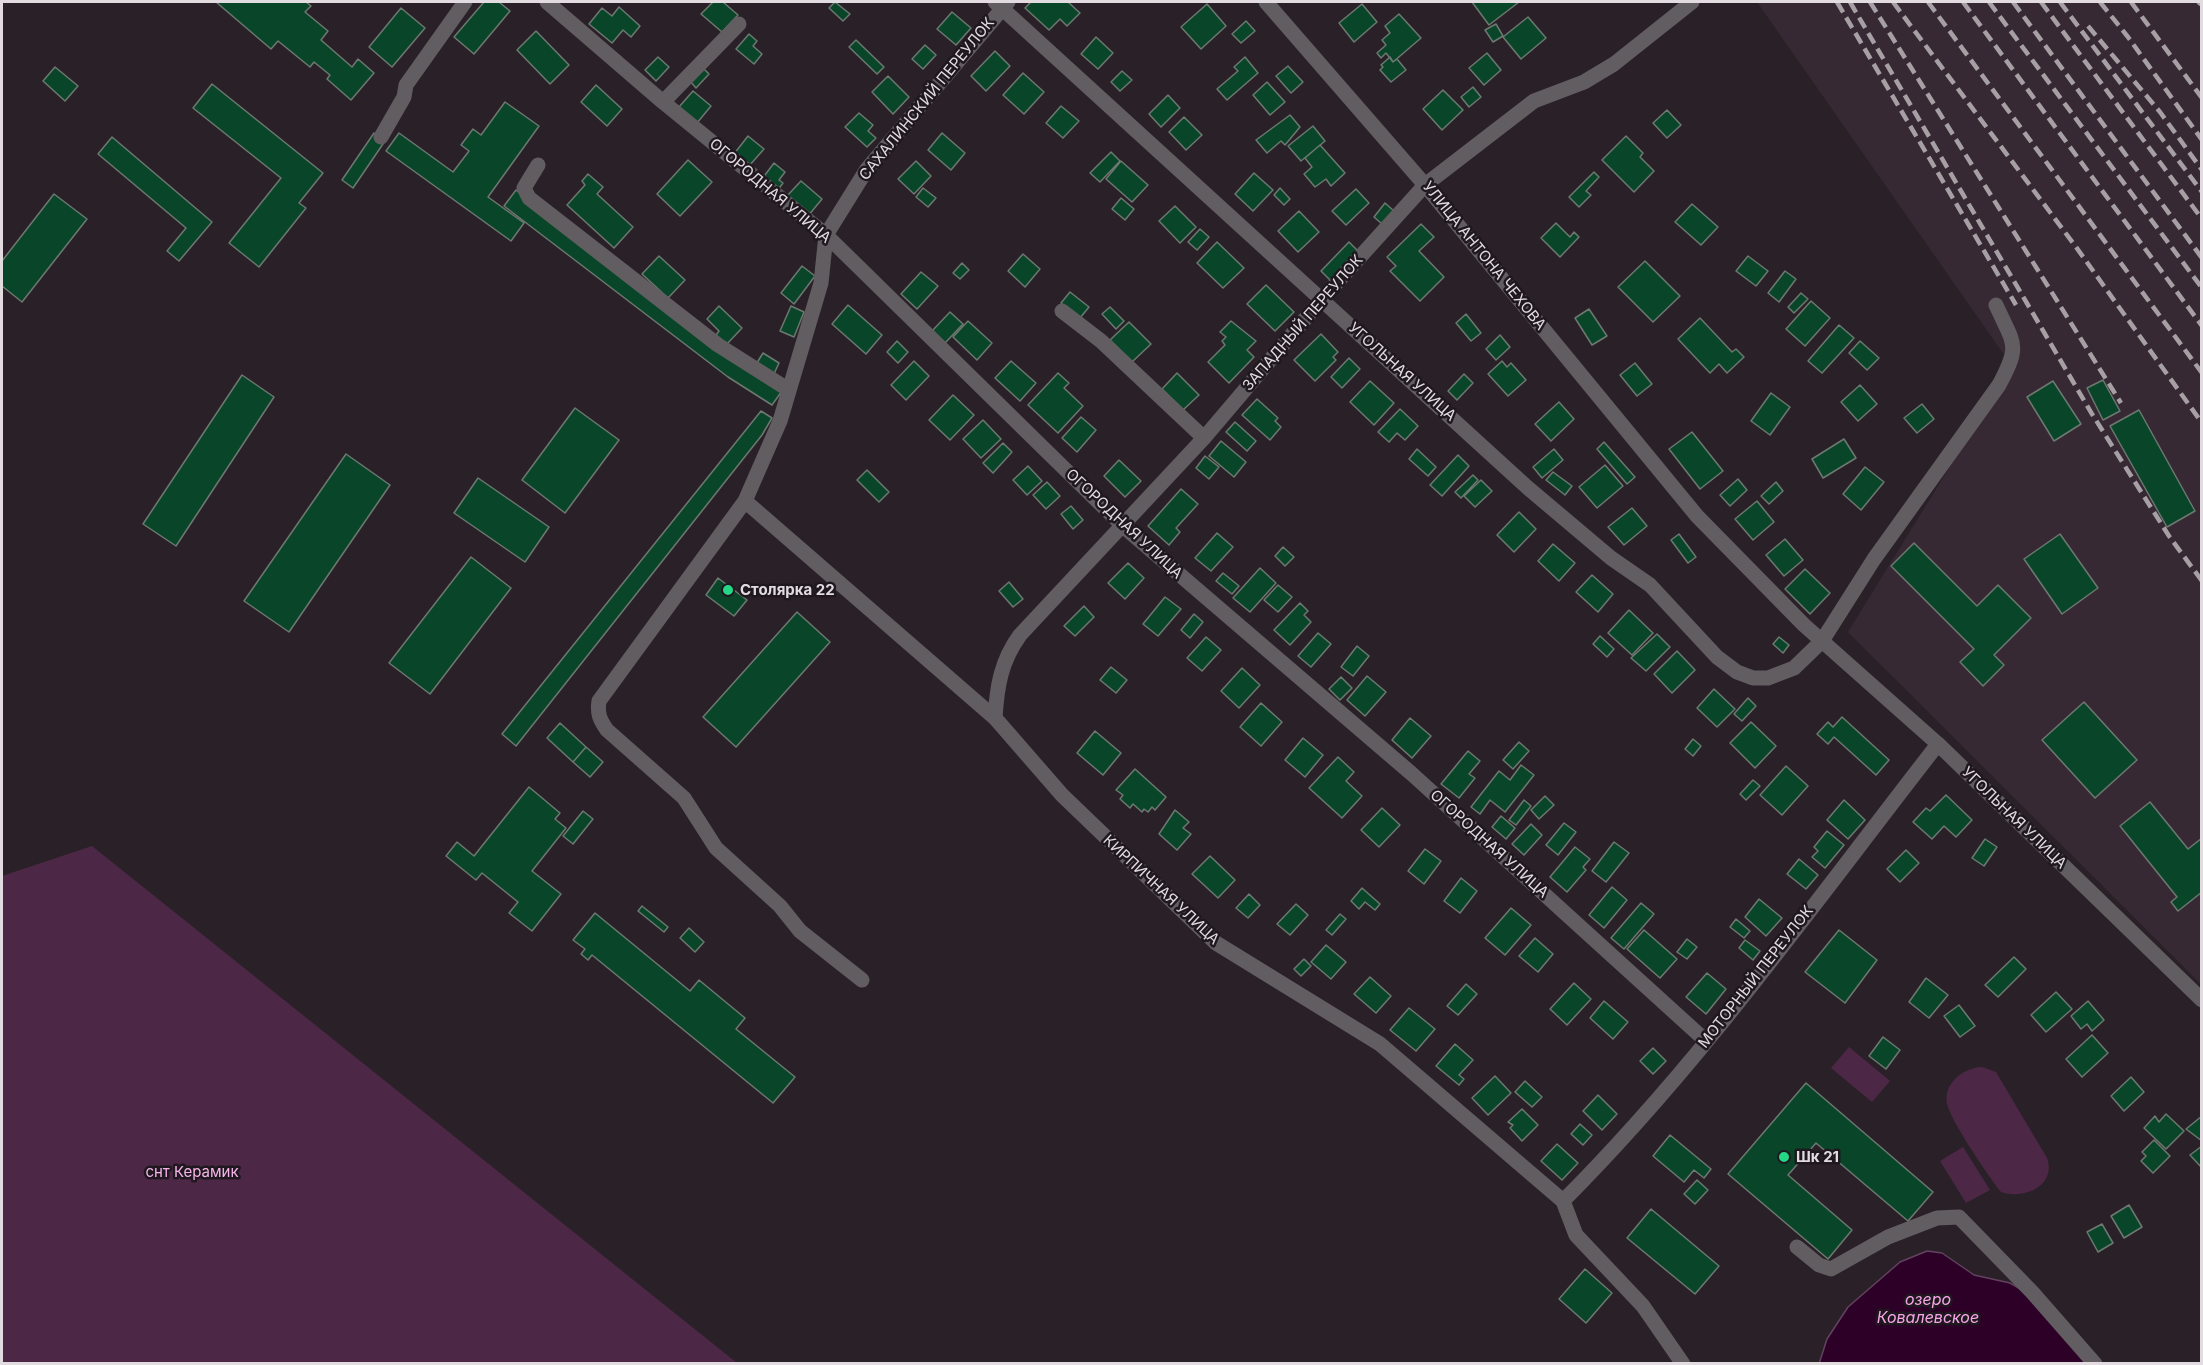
<!DOCTYPE html>
<html>
<head>
<meta charset="utf-8">
<style>
	body { margin:0 }
	#map { position:relative; width:2203px; height:1365px; overflow:hidden; background:#2a2128; font-family:Inter,sans-serif }
	canvas { display:block }
	.frame { position:absolute; inset:0; border:3px solid #e2dce0; pointer-events:none }
</style>
</head>
<body>
<div id="map">
<canvas width="2203" height="1365"></canvas>
<div class="frame"></div>
</div>
<script>
const ctx = document.querySelector('canvas').getContext('2d');
ctx.lineJoin = 'round';
function fillPath(path, color) { ctx.fillStyle = color; ctx.fill(path, 'evenodd'); }
function trace(path, color, width, dash) { ctx.strokeStyle = color; ctx.lineWidth = width; ctx.lineCap = dash ? 'butt' : 'round'; ctx.setLineDash(dash || []); ctx.stroke(path); }
function write(font, color, halo, rows, align = 'center') {
  ctx.font = font + ' Inter,sans-serif'; ctx.lineWidth = 5; ctx.setLineDash([]); ctx.textBaseline = 'middle'; ctx.strokeStyle = halo; ctx.fillStyle = color; for (const [text, x, y, turn = 0] of rows) {
    ctx.save(); ctx.translate(x, y); ctx.rotate((+turn || 0) * Math.PI / 180); ctx.textAlign = isNaN(turn) ? turn : align; if (halo) ctx.strokeText(text, 0, 0); ctx.fillText(text, 0, 0); ctx.restore();
  }
}
fillPath(new Path2D(`
	M1757,2H2201V984L1848,632L2012,366Z`), '#372934');
fillPath(new Path2D(`
	M92,846L737,1363H2V876Z
	M1849,1047L1890,1081L1872,1102L1831,1068Z
	M1982,1067L1996,1072L2047,1158C2057,1186 2023,1200 2001,1192C1988,1176 1954,1125 1948,1107C1941,1085 1962,1068 1982,1067Z
	M1963,1147L1990,1190L1966,1203L1940,1161Z`), '#4c2746');
const water = new Path2D(`
	M1927,1251L1942,1253L1974,1275L2010,1283L2029,1294L2091,1364H1819L1827,1339L1848,1307L1900,1262Z`);
fillPath(water, '#2d0028');
trace(water, '#63425f', 1.5);
const building = new Path2D(`
	M216,2H306L311,6L305,12L328,31L321,40L352,67L358,59L374,73L351,100L327,79L330,75L314,62L310,67L278,41L271,49Z
	M484,2H499L510,11L474,54L454,37Z
	M713,2H723L738,15L722,32L701,14Z
	M835,2L850,14L843,21L829,8Z
	M1031,2H1068L1080,13L1067,26L1060,19L1049,30L1025,8Z
	M1472,2H1519L1489,25Z
	M1207,4L1226,26L1201,49L1181,27Z
	M1362,4L1377,22L1354,42L1339,23Z
	M619,7L640,26L631,37L623,30L612,43L589,24L602,8L612,16Z
	M401,8L425,28L392,67L369,47Z
	M952,12L971,28L956,45L937,29Z
	M1399,14L1421,38L1393,62L1386,53L1381,58L1377,53L1386,45L1382,40L1390,33L1385,26Z
	M1528,17L1546,38L1521,59L1503,37Z
	M1246,21L1255,31L1241,43L1232,34Z
	M1496,24L1503,36L1493,42L1485,30Z
	M536,31L569,65L550,84L517,50Z
	M749,34L757,41L753,46L762,54L754,64L736,49Z
	M1096,37L1113,53L1098,69L1081,54Z
	M856,40L884,67L877,74L849,47Z
	M925,45L936,55L923,69L912,59Z
	M995,51L1010,66L986,91L971,76Z
	M1487,53L1501,70L1484,85L1469,68Z
	M658,57L669,67L656,81L645,70Z
	M1245,57L1258,73L1227,100L1217,89L1238,71L1234,67Z
	M1390,57L1393,62L1397,59L1406,70L1391,82L1380,70L1383,67L1381,65Z
	M1288,66L1303,82L1291,93L1276,76Z
	M55,67L78,86L65,101L43,81Z
	M703,68L709,74L696,88L690,81Z
	M1122,71L1132,80L1120,91L1111,82Z
	M1023,73L1044,92L1024,114L1003,95Z
	M888,76L909,97L893,114L872,92Z
	M1267,82L1285,102L1270,115L1253,95Z
	M212,84L323,173L299,203L306,208L259,267L229,243L281,178L193,108Z
	M596,85L622,109L607,126L581,102Z
	M1473,87L1481,97L1469,107L1461,97Z
	M1443,90L1463,110L1442,130L1423,109Z
	M693,91L711,106L697,123L679,107Z
	M1168,95L1180,108L1161,127L1149,114Z
	M505,102L539,126L488,197L524,223L511,241L386,151L399,133L453,172L469,151L461,145L473,129L481,135Z
	M1061,106L1079,121L1063,138L1046,123Z
	M1667,110L1681,125L1667,138L1653,123Z
	M859,113L873,125L868,131L876,138L867,147L845,127Z
	M1290,115L1300,127L1285,145L1281,141L1267,153L1256,140Z
	M1184,117L1202,135L1186,150L1169,132Z
	M1313,126L1325,141L1301,161L1288,146Z
	M374,133L385,141L353,188L342,180Z
	M942,133L965,153L951,170L928,150Z
	M748,136L764,149L749,166L734,154Z
	M1626,136L1643,153L1640,157L1654,171L1634,192L1602,160Z
	M112,137L212,222L179,261L167,251L186,228L98,154Z
	M1320,145L1345,173L1331,186L1326,179L1315,187L1304,174L1312,167L1305,158Z
	M1111,152L1120,161L1100,182L1090,173Z
	M688,160L712,182L680,216L657,194Z
	M916,161L931,176L914,194L898,179Z
	M1121,161L1148,185L1132,202L1106,179Z
	M774,163L785,172L779,180L783,183L777,191L762,179Z
	M1594,172L1599,177L1586,191L1591,195L1579,207L1569,197Z
	M1254,173L1273,190L1253,211L1235,194Z
	M588,174L603,187L597,194L633,227L614,248L567,205L585,185L582,181Z
	M801,181L822,199L808,216L786,197Z
	M923,188L936,198L928,207L916,197Z
	M1280,188L1290,199L1284,205L1274,195Z
	M1356,189L1369,203L1346,225L1332,211Z
	M516,190L740,365L782,391L772,405L728,377L504,206Z
	M54,194L87,219L22,302L2,286V261Z
	M1121,198L1134,209L1125,220L1112,209Z
	M1385,203L1394,211L1382,224L1374,217Z
	M1692,204L1718,227L1701,245L1675,222Z
	M1175,206L1196,227L1180,243L1159,221Z
	M1299,211L1319,232L1298,252L1278,231Z
	M1556,223L1570,237L1574,232L1579,237L1560,257L1541,238Z
	M1421,224L1434,237L1419,251L1444,277L1420,301L1390,271L1396,266L1387,257Z
	M1200,229L1209,237L1197,250L1188,242Z
	M1217,242L1244,268L1223,288L1197,263Z
	M1349,242L1358,251L1330,280L1321,271Z
	M1023,254L1040,269L1025,287L1008,271Z
	M659,256L685,280L668,298L642,274Z
	M1748,256L1768,271L1756,286L1736,271Z
	M1645,261L1680,296L1653,322L1618,287Z
	M962,263L969,270L960,279L953,273Z
	M802,266L815,276L794,304L781,293Z
	M1785,271L1796,279L1779,302L1768,293Z
	M921,272L938,286L917,309L901,294Z
	M1266,285L1294,312L1275,331L1247,304Z
	M1070,292L1089,307L1080,318L1061,303Z
	M1801,293L1808,299L1794,313L1788,307Z
	M1811,301L1830,318L1805,346L1786,329Z
	M848,305L882,335L866,354L832,324Z
	M719,306L742,328L726,345L716,335L719,331L707,319Z
	M791,306L804,312L794,337L780,331Z
	M1110,307L1124,321L1116,329L1102,314Z
	M1589,309L1607,336L1592,345L1575,318Z
	M950,312L963,324L945,343L932,331Z
	M1466,314L1481,333L1471,341L1456,323Z
	M1700,318L1732,352L1736,349L1744,357L1727,373L1719,364L1710,373L1678,339Z
	M968,321L992,343L977,360L953,337Z
	M1231,321L1256,341L1247,350L1254,357L1229,383L1208,362L1225,345L1222,341L1226,337L1220,332Z
	M1129,322L1151,344L1132,362L1110,340Z
	M1839,325L1854,338L1822,373L1808,361Z
	M1321,334L1338,352L1333,357L1336,360L1315,381L1294,360Z
	M1500,335L1510,347L1496,360L1486,349Z
	M897,341L908,352L898,363L887,352Z
	M1860,341L1879,358L1867,370L1849,353Z
	M763,353L779,363L773,376L755,366Z
	M1349,358L1360,369L1342,388L1331,377Z
	M914,361L929,376L906,400L891,385Z
	M1011,361L1036,383L1020,401L995,378Z
	M1502,361L1507,367L1511,363L1526,380L1508,396L1488,374Z
	M1635,363L1652,384L1637,396L1620,375Z
	M1058,373L1069,383L1064,388L1083,406L1058,433L1028,405Z
	M1177,373L1199,395L1183,410L1162,389Z
	M1464,374L1473,383L1457,400L1448,391Z
	M242,375L274,397L176,546L143,524Z
	M2103,380L2120,411L2103,420L2087,388Z
	M1370,381L1394,403L1374,425L1350,402Z
	M2053,381L2081,424L2054,441L2027,397Z
	M1860,385L1877,404L1858,421L1841,402Z
	M1771,393L1790,407L1770,435L1751,421Z
	M953,395L974,415L950,440L929,420Z
	M1257,399L1278,418L1275,421L1281,427L1270,440L1242,415Z
	M1559,402L1574,419L1551,441L1535,424Z
	M1922,404L1934,419L1917,433L1904,418Z
	M575,408L619,440L565,513L522,480Z
	M1400,409L1418,426L1405,440L1397,433L1389,442L1378,432Z
	M2139,410L2195,511L2167,527L2110,426Z
	M761,411L772,418L762,435L516,746L502,734Z
	M1081,417L1096,430L1077,452L1062,438Z
	M983,420L1001,439L981,458L963,439Z
	M1235,422L1256,441L1247,451L1226,432Z
	M1692,432L1723,471L1700,489L1669,449Z
	M1844,439L1856,458L1823,478L1812,459Z
	M1221,441L1246,462L1234,477L1209,456Z
	M1604,442L1635,477L1627,484L1597,449Z
	M1003,443L1012,452L993,473L983,463Z
	M1417,449L1436,467L1428,476L1409,459Z
	M1554,449L1563,460L1542,478L1533,467Z
	M346,454L390,485L289,632L244,601Z
	M1458,455L1469,466L1442,496L1430,485Z
	M1205,456L1219,467L1209,479L1196,468Z
	M1119,460L1141,481L1125,497L1104,476Z
	M1605,465L1623,486L1597,508L1579,487Z
	M1028,466L1042,481L1027,495L1013,480Z
	M1865,467L1884,482L1861,510L1843,494Z
	M867,470L889,492L879,502L857,480Z
	M1553,472L1572,486L1565,495L1546,480Z
	M1473,475L1478,480L1461,498L1455,492Z
	M478,478L549,527L525,562L454,513Z
	M1738,479L1747,490L1730,506L1720,495Z
	M1481,480L1492,491L1475,507L1464,496Z
	M1047,482L1060,496L1046,509L1033,495Z
	M1776,482L1783,491L1769,504L1761,496Z
	M1181,489L1198,504L1176,528L1180,532L1169,545L1148,526Z
	M1757,501L1774,522L1753,540L1735,519Z
	M1071,506L1083,520L1073,529L1061,514Z
	M1632,508L1647,526L1624,545L1608,527Z
	M1519,512L1536,529L1514,552L1497,535Z
	M1217,533L1233,547L1211,571L1195,558Z
	M1679,534L1696,557L1688,563L1671,540Z
	M2060,534L2098,588L2062,614L2024,559Z
	M1785,539L1803,560L1784,576L1766,555Z
	M1914,543L1977,606L1998,585L2031,618L1994,655L2004,665L1983,686L1960,662L1974,649L1891,566Z
	M1553,544L1575,563L1559,581L1538,561Z
	M1283,547L1294,557L1285,566L1275,556Z
	M471,557L511,588L430,694L389,663Z
	M1128,563L1144,578L1125,599L1108,583Z
	M1260,568L1276,583L1250,612L1233,598Z
	M1805,569L1830,593L1810,614L1785,589Z
	M1223,573L1239,586L1232,594L1216,581Z
	M1592,575L1613,594L1598,612L1576,592Z
	M718,578L747,600L734,616L706,595Z
	M1009,582L1023,599L1013,607L999,591Z
	M1278,585L1292,597L1278,612L1264,600Z
	M1165,597L1181,609L1158,636L1143,624Z
	M1300,603L1308,611L1304,615L1311,622L1290,645L1274,630Z
	M1084,606L1094,617L1075,636L1064,626Z
	M1629,610L1653,633L1632,655L1608,633Z
	M797,612L830,642L736,747L703,717Z
	M1194,614L1203,622L1190,638L1181,630Z
	M1318,633L1331,644L1311,667L1298,656Z
	M1657,634L1670,647L1646,671L1631,658Z
	M1600,636L1614,649L1607,657L1593,644Z
	M1206,637L1221,650L1202,671L1187,658Z
	M1779,637L1789,645L1783,653L1773,644Z
	M1357,646L1369,656L1353,676L1341,667Z
	M1677,651L1695,670L1672,693L1654,674Z
	M1111,667L1127,680L1116,693L1100,680Z
	M1242,668L1260,685L1239,708L1221,691Z
	M1367,676L1386,692L1365,716L1347,700Z
	M1341,677L1352,688L1340,700L1329,689Z
	M1714,689L1735,709L1717,727L1697,708Z
	M1748,698L1756,706L1742,721L1734,714Z
	M2084,702L2137,760L2095,798L2042,740Z
	M1261,703L1282,722L1261,746L1240,727Z
	M1842,717L1889,760L1876,775L1834,737L1828,744L1817,734L1828,722L1833,727Z
	M1410,718L1431,736L1412,758L1392,740Z
	M1751,722L1776,746L1755,768L1730,743Z
	M560,723L586,747L573,762L547,738Z
	M1095,731L1121,753L1103,775L1077,753Z
	M1303,738L1323,755L1305,777L1285,760Z
	M1693,739L1701,746L1693,756L1685,749Z
	M1519,742L1529,751L1513,769L1503,760Z
	M586,747L603,762L590,777L573,762Z
	M1468,751L1480,761L1469,774L1475,778L1459,798L1441,784Z
	M1338,757L1354,772L1346,781L1362,796L1342,818L1309,788Z
	M1521,765L1534,775L1505,812L1490,800L1480,814L1471,807L1499,771L1510,780Z
	M1786,766L1808,786L1782,815L1760,795Z
	M1135,769L1166,797L1155,810L1152,807L1148,812L1144,809L1142,812L1133,804L1130,808L1120,799L1123,795L1116,790Z
	M1753,780L1760,786L1746,800L1740,794Z
	M529,787L560,813L555,819L566,828L532,871L561,894L532,931L509,913L518,902L482,873L476,880L446,856L457,842L474,856Z
	M1946,795L1972,820L1956,837L1944,826L1932,839L1913,822L1926,808L1930,811Z
	M1545,796L1554,805L1539,819L1531,810Z
	M1524,800L1531,806L1516,825L1509,820Z
	M1844,800L1865,820L1848,839L1827,820Z
	M2150,802L2188,849L2202,838V892L2178,911L2171,902L2177,897L2120,826Z
	M1382,808L1400,825L1379,847L1361,830Z
	M1175,810L1189,822L1183,828L1191,834L1177,850L1159,834Z
	M583,811L593,819L573,844L563,836Z
	M1501,816L1515,828L1506,839L1492,827Z
	M1564,823L1576,832L1558,855L1546,845Z
	M1531,824L1542,835L1524,855L1512,844Z
	M1827,831L1844,845L1825,868L1812,857L1818,851L1814,847Z
	M1985,839L1997,847L1984,866L1972,858Z
	M1614,842L1629,853L1606,882L1592,871Z
	M1575,847L1590,859L1583,867L1586,870L1567,892L1550,877Z
	M1425,849L1441,861L1424,884L1408,871Z
	M1906,850L1919,863L1900,882L1887,869Z
	M1210,856L1235,880L1218,898L1192,874Z
	M1799,859L1818,875L1806,889L1787,874Z
	M1461,878L1477,891L1460,913L1444,901Z
	M1612,887L1627,900L1604,928L1589,915Z
	M1362,888L1380,904L1375,910L1365,902L1359,909L1351,901Z
	M1249,894L1260,905L1248,918L1236,908Z
	M1759,899L1782,918L1766,936L1745,917Z
	M1641,903L1654,914L1624,949L1611,938Z
	M1296,904L1308,915L1290,935L1277,924Z
	M642,906L668,927L664,932L638,911Z
	M1511,908L1531,925L1505,955L1485,938Z
	M595,913L690,991L699,980L745,1018L736,1029L795,1077L773,1103L592,955L588,960L581,954L585,949L573,940Z
	M1340,914L1346,919L1332,935L1326,930Z
	M1736,919L1750,931L1744,938L1730,927Z
	M689,928L704,942L695,952L680,938Z
	M1644,930L1677,959L1660,978L1627,949Z
	M1839,930L1877,960L1845,1003L1805,972Z
	M1535,938L1553,954L1538,972L1519,956Z
	M1687,939L1697,947L1687,959L1677,952Z
	M1745,940L1760,951L1753,960L1739,948Z
	M1326,945L1346,962L1331,979L1311,962Z
	M2014,957L2026,969L1998,997L1985,985Z
	M1304,959L1311,966L1301,976L1294,969Z
	M1707,973L1726,989L1706,1014L1686,997Z
	M1370,977L1391,996L1376,1013L1354,994Z
	M1926,978L1948,995L1929,1018L1909,1002Z
	M1574,983L1591,999L1567,1025L1550,1009Z
	M1466,984L1477,994L1458,1015L1447,1006Z
	M2056,992L2072,1009L2046,1032L2031,1015Z
	M1604,1001L1628,1022L1613,1039L1590,1018Z
	M2088,1001L2104,1020L2092,1031L2087,1024L2081,1029L2071,1016Z
	M1959,1005L1975,1026L1960,1037L1944,1016Z
	M1409,1008L1435,1029L1416,1051L1390,1030Z
	M2092,1035L2108,1053L2082,1077L2066,1059Z
	M1883,1037L1900,1050L1886,1069L1869,1056Z
	M1455,1044L1473,1060L1459,1075L1464,1079L1459,1085L1436,1066Z
	M1653,1048L1666,1061L1653,1074L1640,1061Z
	M1495,1076L1511,1093L1488,1115L1472,1098Z
	M2131,1077L2144,1092L2124,1111L2111,1096Z
	M1525,1081L1542,1097L1532,1107L1515,1092Z
	M1806,1083L1933,1192L1908,1221L1816,1143L1788,1175L1852,1230L1828,1259L1728,1174Z
	M1598,1095L1617,1114L1602,1130L1583,1111Z
	M1522,1109L1538,1125L1522,1141L1510,1128L1513,1125L1508,1122Z
	M2166,1114L2184,1131L2166,1149L2144,1128L2155,1116L2159,1122Z
	M2202,1116V1141L2186,1129Z
	M1580,1124L1592,1135L1583,1145L1571,1134Z
	M1670,1135L1711,1169L1704,1178L1694,1170L1684,1182L1653,1156Z
	M2154,1140L2170,1156L2153,1173L2141,1161L2146,1156L2142,1152Z
	M1557,1144L1578,1163L1562,1180L1541,1161Z
	M2202,1146V1168L2190,1155Z
	M1697,1180L1708,1190L1695,1204L1684,1194Z
	M2129,1205L2142,1227L2124,1238L2111,1216Z
	M1651,1209L1719,1266L1695,1294L1627,1238Z
	M2102,1224L2113,1243L2098,1252L2087,1232Z
	M1585,1269L1612,1293L1586,1323L1559,1299Z`);
fillPath(building, '#094629');
trace(building, '#6d7871', 1.5);
trace(new Path2D(`
	M547,2L663,102L826,235L1123,526L1412,774L1706,1041
	M995,2L1528,488L1611,558L1650,585L1717,657L1737,672L1753,678H1768L1794,668L1822,641L1874,559L1999,385C2021,344 2014,345 1996,305
	M1266,2L1425,185L1697,516L1804,625L1938,744L2202,1000
	M663,102L739,24
	M381,137L404,97L406,85L465,2
	M538,165L524,188L529,198L718,345L789,390
	M1062,311L1101,341L1204,438
	M745,501L995,718L1062,795L1216,943L1380,1044L1563,1201L1576,1235L1643,1306L1683,1364
	M995,718C997,686 1001,661 1020,635L1204,438L1322,299L1425,185L1534,101L1584,82L1614,64L1692,2
	M862,980L800,931L780,906L716,848L684,798L607,730C600,720 597,714 599,701L745,501L780,421L821,283L826,235L867,169L1008,2
	M1563,1201C1702,1062 1817,899 1938,744
	M1797,1247L1819,1265L1831,1269L1888,1237L1937,1218L1959,1217L2032,1292L2095,1364`), '#625d61', 15);
trace(new Path2D(`
	M1837,2L2016,305
	M1850,2L2092,414L2169,536L2202,581
	M1870,2L2121,403
	M1893,2L2076,247L2202,423
	M1928,2L2202,373
	M1963,2L2202,326
	M1989,2L2202,288
	M2013,2L2202,258
	M2041,2L2202,219
	M2060,2L2202,192
	M2100,2L2128,37L2202,140
	M2131,2L2202,98
	M2198,2L2202,5
	M2088,26L2160,112L2202,170`), '#a69fa4', 4.5, [12, 6]);
for (const [x, y, r, color] of [
	[728,590,6,"#25d886"],
	[1784,1157,6,"#25d886"]
]) { const dot = new Path2D(); dot.arc(x, y, r, 0, 2 * Math.PI); ctx.fillStyle = color; ctx.fill(dot); trace(dot, '#20181f', 2); }
write('15px', '#e2dce0', '#20181f', [
	["САХАЛИНСКИЙ ПЕРЕУЛОК",927,99,-51],
	["ОГОРОДНАЯ УЛИЦА",770,191,40],
	["УЛИЦА АНТОНА ЧЕХОВА",1484,256,51],
	["ЗАПАДНЫЙ ПЕРЕУЛОК",1303,323,-49],
	["УГОЛЬНАЯ УЛИЦА",1402,372,42],
	["ОГОРОДНАЯ УЛИЦА",1124,524,43],
	["УГОЛЬНАЯ УЛИЦА",2014,818,44],
	["ОГОРОДНАЯ УЛИЦА",1489,844,42],
	["КИРПИЧНАЯ УЛИЦА",1161,890,43],
	["МОТОРНЫЙ ПЕРЕУЛОК",1756,977,-52]
]);
write('bold 15px', '#e2dce0', '#20181f', [
	["Столярка 22",740,590],
	["Шк 21",1796,1157]
], 'left');
write('15px', '#f7b5eb', '#20181f', [
	["снт Керамик",192,1172]
]);
write('italic 16px', '#f7a5e8', '#20181f', [
	["озеро",1928,1300],
	["Ковалевское",1928,1318]
]);
</script>
</body>
</html>
